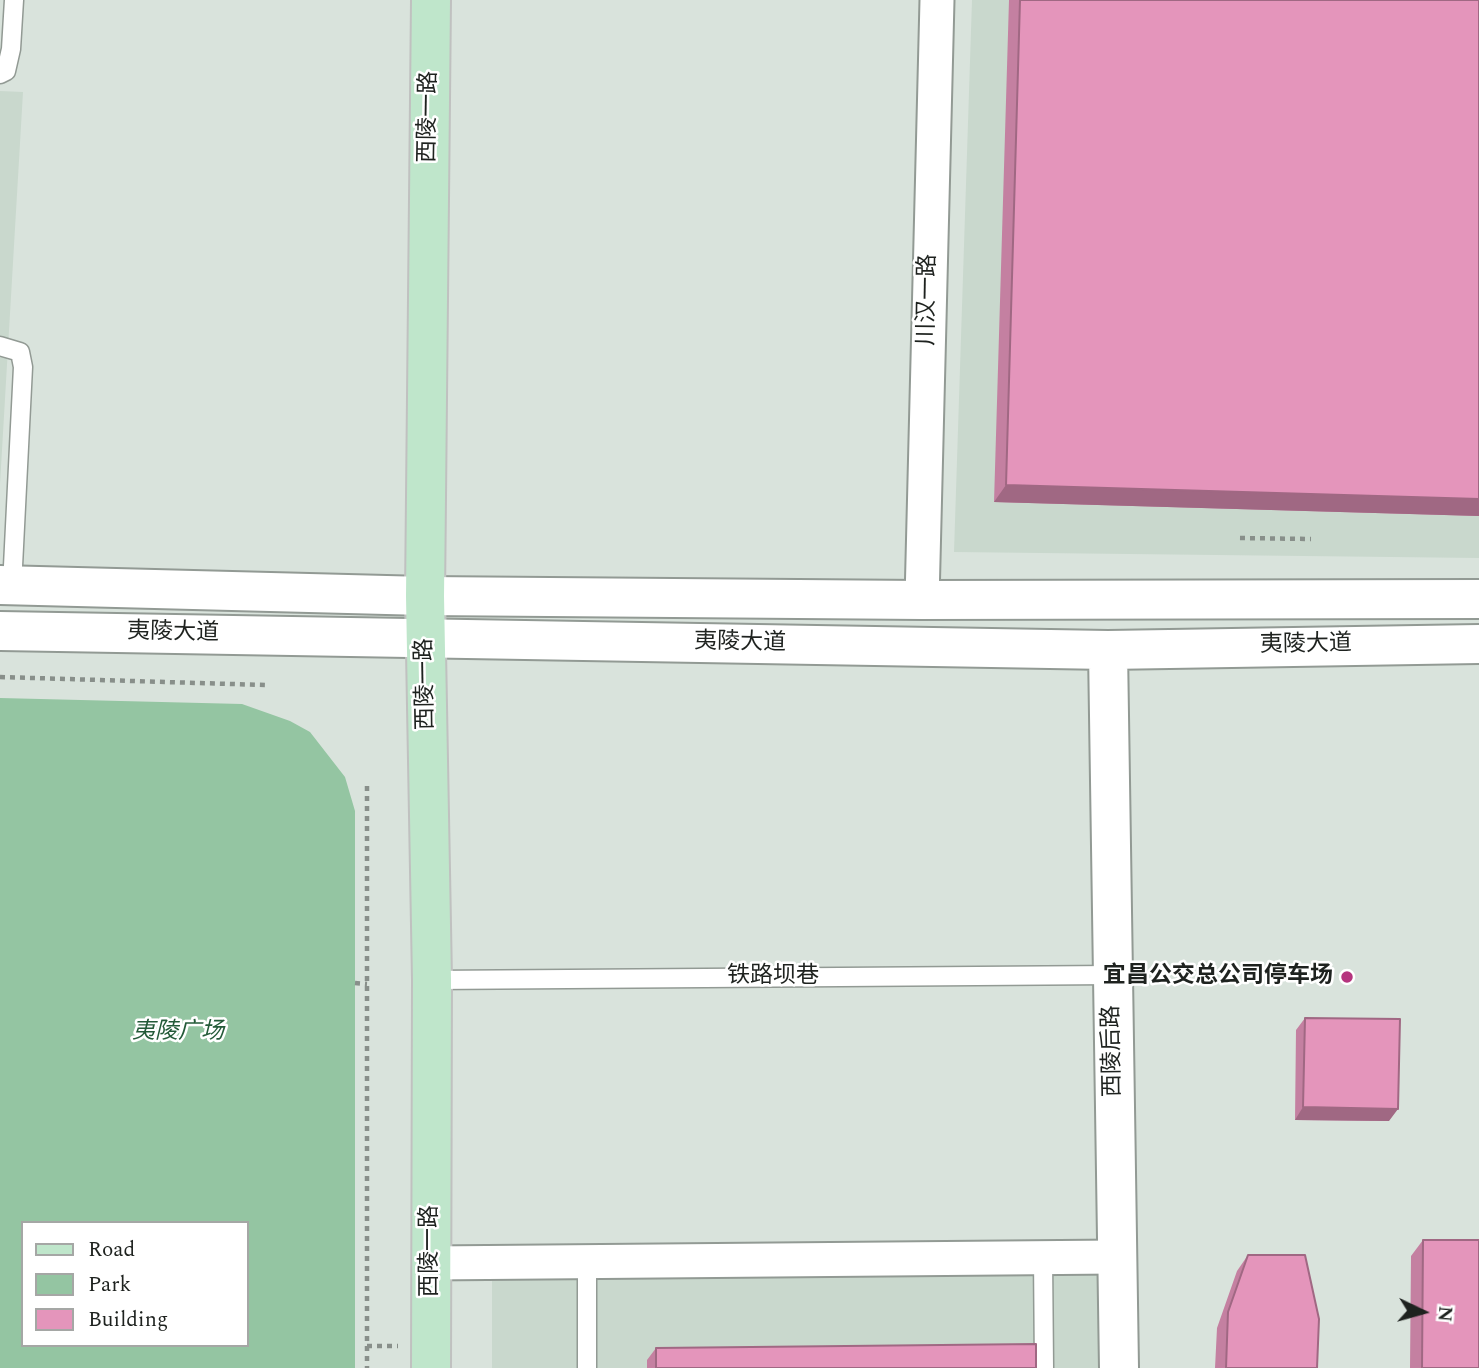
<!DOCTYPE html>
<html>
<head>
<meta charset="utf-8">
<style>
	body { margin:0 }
	#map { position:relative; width:1479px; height:1368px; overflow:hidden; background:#d9e3dc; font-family:Spectral,serif }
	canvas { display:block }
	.legend { position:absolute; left:21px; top:1221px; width:228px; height:126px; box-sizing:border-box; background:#fff; border:2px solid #a5a7a5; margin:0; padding:9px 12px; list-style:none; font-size:21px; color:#1e221f }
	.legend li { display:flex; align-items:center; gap:14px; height:35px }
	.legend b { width:35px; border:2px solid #a5a7a5 }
	.north { position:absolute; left:1388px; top:1277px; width:70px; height:70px; -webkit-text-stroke:5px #fff; paint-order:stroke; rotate:95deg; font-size:19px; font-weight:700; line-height:28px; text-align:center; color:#1e221f }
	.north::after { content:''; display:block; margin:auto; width:24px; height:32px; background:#1e221f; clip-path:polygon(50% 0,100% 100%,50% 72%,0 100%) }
</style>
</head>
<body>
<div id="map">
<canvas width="1479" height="1368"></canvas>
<ul class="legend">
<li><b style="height:9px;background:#bfe6cb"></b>Road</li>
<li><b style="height:19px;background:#94c5a2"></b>Park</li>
<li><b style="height:19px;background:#e495bb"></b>Building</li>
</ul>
<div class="north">N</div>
</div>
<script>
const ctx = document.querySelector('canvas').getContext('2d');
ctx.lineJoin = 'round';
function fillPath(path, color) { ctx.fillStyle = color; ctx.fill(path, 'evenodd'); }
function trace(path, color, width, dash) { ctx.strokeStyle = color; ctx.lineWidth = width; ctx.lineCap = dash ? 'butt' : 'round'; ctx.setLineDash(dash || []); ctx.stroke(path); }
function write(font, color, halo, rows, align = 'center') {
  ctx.font = font + ' Spectral,"Noto Sans SC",serif'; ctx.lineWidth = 5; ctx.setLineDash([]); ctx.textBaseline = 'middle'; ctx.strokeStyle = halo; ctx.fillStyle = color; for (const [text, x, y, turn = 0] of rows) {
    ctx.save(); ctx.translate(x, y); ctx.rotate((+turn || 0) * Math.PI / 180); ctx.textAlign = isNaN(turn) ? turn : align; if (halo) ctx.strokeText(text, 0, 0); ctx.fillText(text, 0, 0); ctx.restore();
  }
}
fillPath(new Path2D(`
	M972,0H1479V558L954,552Z
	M0,91L23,92L0,484Z
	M1099,1272V1368H492V1278Z`), '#c9d8cd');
fillPath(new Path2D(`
	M0,698L242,704L290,721L310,732L345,777L355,811V1368H0ZM23,1223H247V1345H23Z`), '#94c5a2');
const lane = new Path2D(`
	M0,74L6,71L11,49L14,0
	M0,346L20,352L23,367L12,586
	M432,980L1113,975
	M1043,1257L1044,1368
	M587,1368V1261`);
const street = new Path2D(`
	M922,600L937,0
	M430,1263L1117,1257`);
const secondary = new Path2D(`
	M0,585L425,596L922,600L1479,599
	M0,631L1108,650L1479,644
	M1108,650L1119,1368`);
const primary = new Path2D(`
	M431,0L425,596L432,980L431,1368`);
trace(lane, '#929a94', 21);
trace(street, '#929a94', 37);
trace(secondary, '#929a94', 42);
trace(primary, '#c0c1c0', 42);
trace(new Path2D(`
	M1240,538L1311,539
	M0,677L265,685
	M367,786V1368
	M355,983L367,984
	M367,1346H398`), '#888f8a', 4.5, [5, 5]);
trace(lane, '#fff', 18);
trace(street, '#fff', 33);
trace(secondary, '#fff', 38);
trace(primary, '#bfe6cb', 38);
fillPath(new Path2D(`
	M1009,0H1479V516L994,502Z
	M1305,1018L1389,1121L1295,1120L1296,1030Z
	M1423,1240L1479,1368H1410L1411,1256Z
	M1248,1255L1317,1368H1215L1217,1328L1237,1271Z
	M656,1348L1036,1368H647V1360Z`), '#c480a1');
fillPath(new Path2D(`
	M1006,485L1479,499V516L994,502Z
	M1303,1107L1398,1109L1389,1121L1295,1120Z`), '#a06883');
const building = new Path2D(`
	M1020,0H1479V499L1006,485Z
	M1305,1018L1400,1019L1398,1109L1303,1107Z
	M1423,1240H1479V1368H1422Z
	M1248,1255H1305L1319,1319L1317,1368H1226L1228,1312Z
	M1036,1344V1368H656V1348Z`);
fillPath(building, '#e495bb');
trace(building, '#a06883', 2);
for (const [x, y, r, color] of [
	[1347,977,7,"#b5347e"]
]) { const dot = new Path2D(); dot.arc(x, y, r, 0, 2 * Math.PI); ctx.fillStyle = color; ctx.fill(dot); trace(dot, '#fff', 2.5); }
write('23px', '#1e221f', '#fff', [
	["西陵一路",430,117,-89],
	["川汉一路",929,300,-89],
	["夷陵大道",173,634,1],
	["夷陵大道",740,644,1],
	["夷陵大道",1306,646,-1],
	["西陵一路",427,684,-91],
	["铁路坝巷",773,977],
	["西陵后路",1114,1051,-91],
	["西陵一路",431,1251,-90]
]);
write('bold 23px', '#1e221f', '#fff', [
	["宜昌公交总公司停车场",1333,977]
], 'right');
write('italic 23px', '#235a38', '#fff', [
	["夷陵广场",178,1033]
]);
</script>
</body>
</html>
